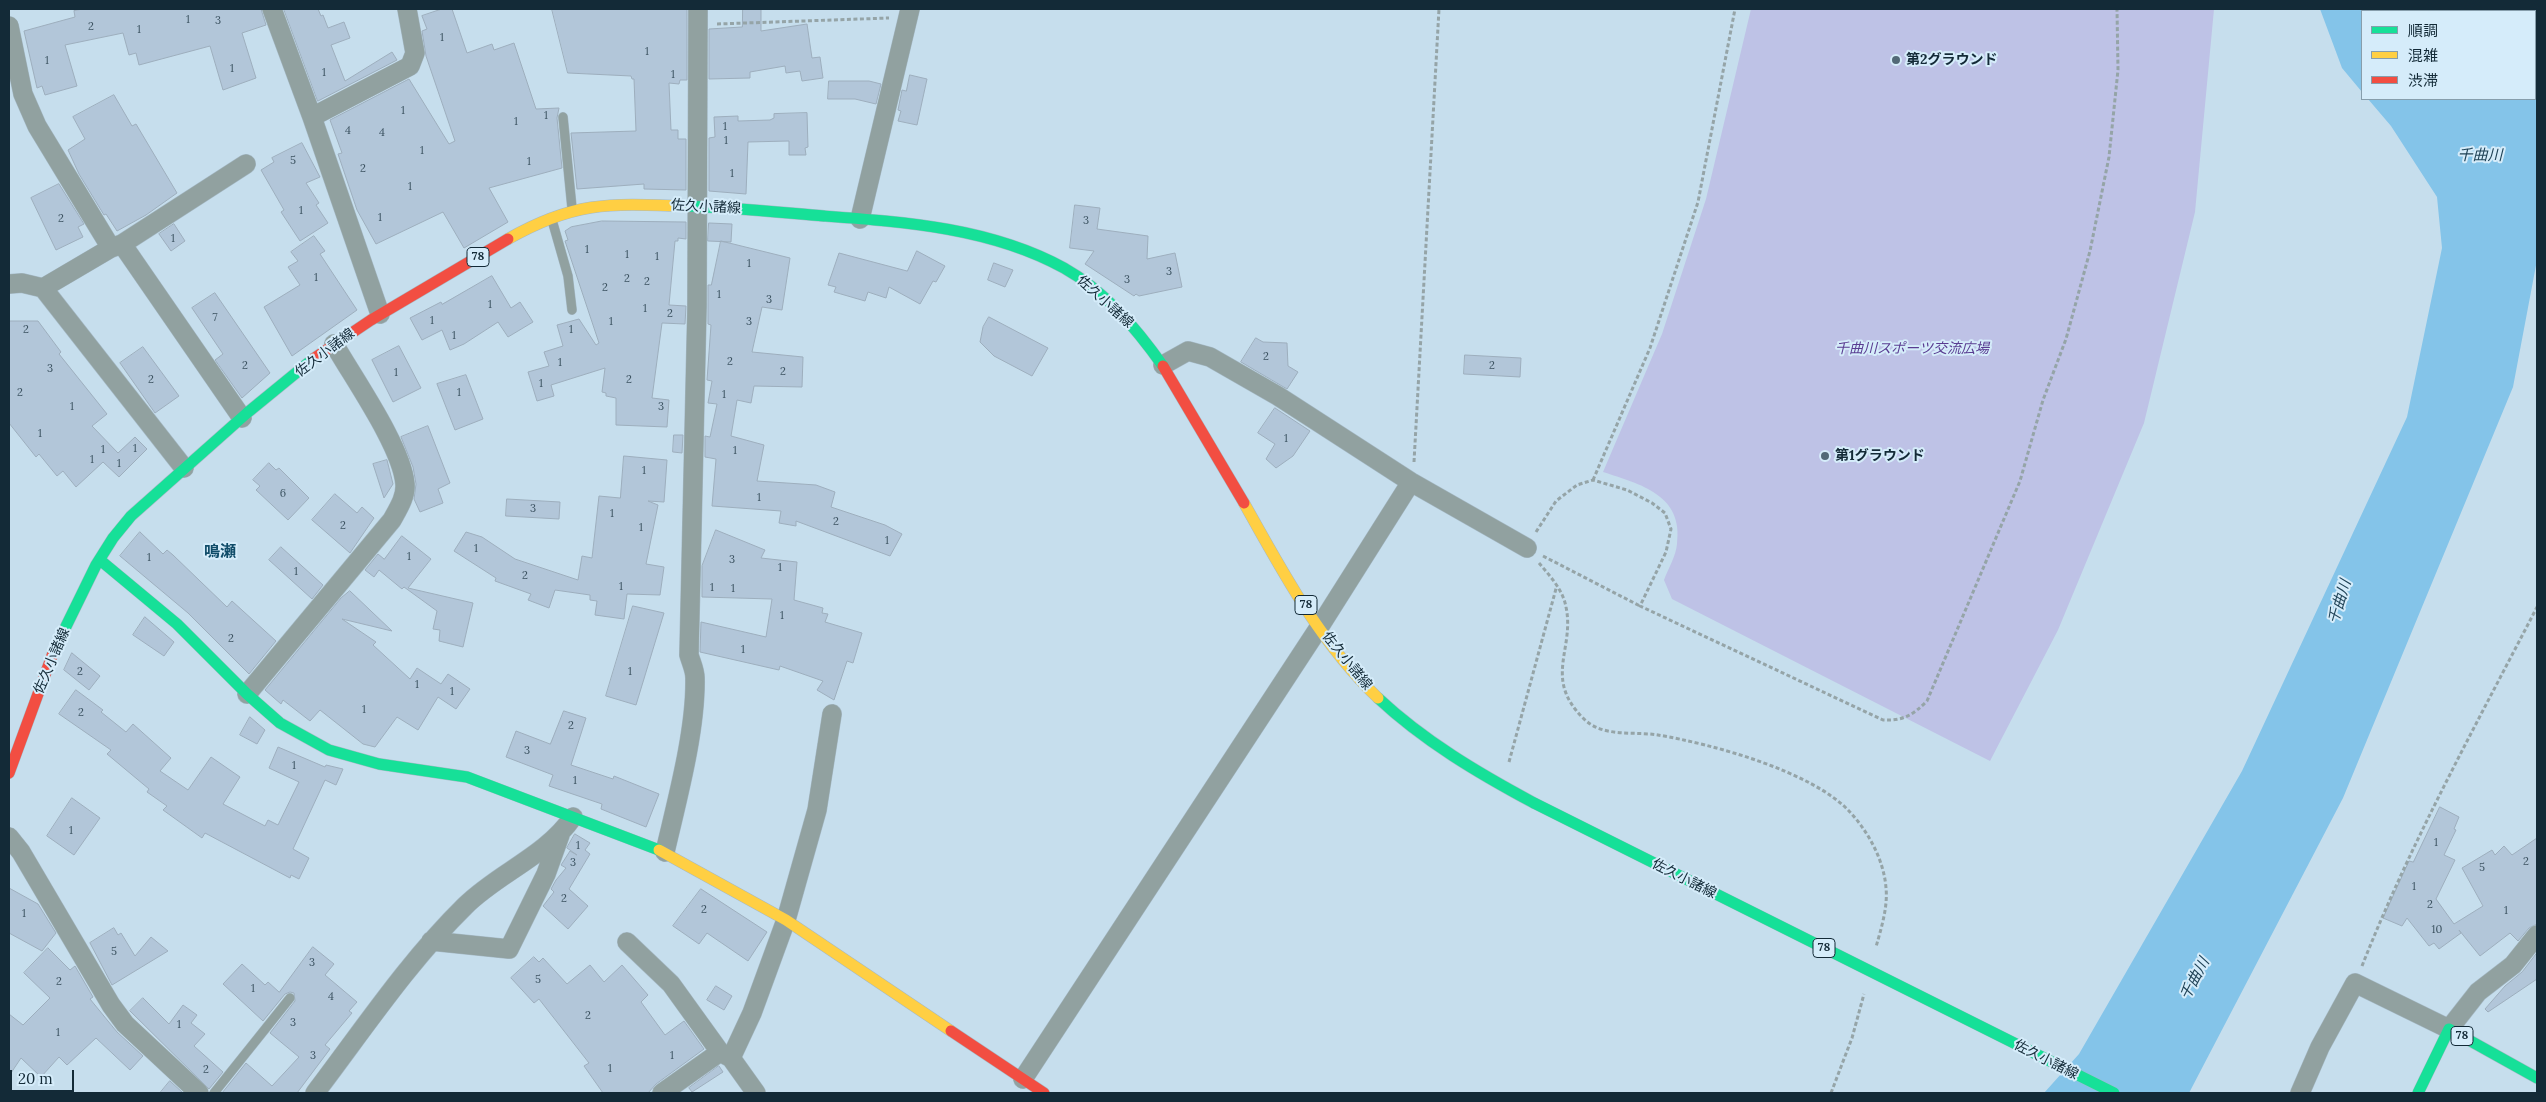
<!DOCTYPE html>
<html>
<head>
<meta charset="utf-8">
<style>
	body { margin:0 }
	#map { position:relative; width:2546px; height:1102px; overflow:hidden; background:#c6deed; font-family:Lora,"Noto Sans JP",serif }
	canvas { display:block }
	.frame { position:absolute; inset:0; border:10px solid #132a37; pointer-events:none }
	.legend { position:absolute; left:2361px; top:10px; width:175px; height:90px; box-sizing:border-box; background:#d5ecfa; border:1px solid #879eac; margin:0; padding:6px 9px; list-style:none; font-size:15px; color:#132a37 }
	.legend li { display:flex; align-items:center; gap:10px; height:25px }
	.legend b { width:25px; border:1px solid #879eac }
	.scale { position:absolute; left:10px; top:1070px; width:64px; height:22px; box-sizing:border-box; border:2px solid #132a37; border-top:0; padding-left:6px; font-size:15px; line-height:18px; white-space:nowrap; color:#132a37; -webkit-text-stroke:4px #d5ecfa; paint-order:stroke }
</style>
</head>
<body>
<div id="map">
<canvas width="2546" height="1102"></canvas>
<div class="frame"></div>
<ul class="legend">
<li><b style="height:6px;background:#16e098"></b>順調</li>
<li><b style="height:6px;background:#ffcf43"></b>混雑</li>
<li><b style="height:6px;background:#f24e42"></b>渋滞</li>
</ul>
<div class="scale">20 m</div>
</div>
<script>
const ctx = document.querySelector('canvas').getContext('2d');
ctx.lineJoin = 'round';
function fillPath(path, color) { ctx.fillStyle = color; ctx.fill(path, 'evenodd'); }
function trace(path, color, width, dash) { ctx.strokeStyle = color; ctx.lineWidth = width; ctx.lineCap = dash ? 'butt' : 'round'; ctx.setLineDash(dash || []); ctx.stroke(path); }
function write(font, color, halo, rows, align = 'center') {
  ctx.font = font + ' Lora,"Noto Sans JP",serif'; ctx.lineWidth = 4; ctx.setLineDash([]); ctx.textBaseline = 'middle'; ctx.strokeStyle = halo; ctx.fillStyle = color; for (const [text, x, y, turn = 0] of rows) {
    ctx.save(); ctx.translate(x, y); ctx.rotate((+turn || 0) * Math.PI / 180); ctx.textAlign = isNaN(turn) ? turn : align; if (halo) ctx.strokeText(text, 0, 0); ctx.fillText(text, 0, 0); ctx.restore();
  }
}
fillPath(new Path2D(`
	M1751,9H2214L2195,212L2144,423L2058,630L1990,761L1672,599L1664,580C1668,569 1676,556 1677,544C1684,495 1640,484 1603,472L1662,334L1706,199Z`), '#bec2e6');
fillPath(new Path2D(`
	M2320,9H2537V260L2513,387L2343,798L2189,1093H2044L2079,1054L2242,771L2407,417L2442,248L2437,197L2391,126L2368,99H2535V11H2362V92L2342,68Z`), '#84c4e9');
const building = new Path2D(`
	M83,9H261L266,25L242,33L256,78L223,90L210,46L139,65L136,53L129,55L123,33L65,45L77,86L45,95L42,86L37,88L24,31L75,17L74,11Z
	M284,9H318L321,16L323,15L328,28L344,22L350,38L331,45L345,81L392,52L397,60L318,101Z
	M442,9H452L467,53L492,44L494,50L514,43L536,109L559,108L557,118L562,168L489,188L508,222L464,248L443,212L376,244L357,210L338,154L342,153L330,120L409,79L449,144L455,141L426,56L422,31L427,29L422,16Z
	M552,9H687V80H680L679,84L669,83L671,130H678V139H686V190L644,189V184L577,189L571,133L636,131L634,79H632L631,76L568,73Z
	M743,9H761V31L807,24L812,58L820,57L823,78L802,81L800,71L786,73L785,66L750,72V78L709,79V29L742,27Z
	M910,75L927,79L917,125L898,121L901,111L898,110L902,90L906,91Z
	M829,81H869L881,84L876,104L855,99H828Z
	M114,95L132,126L136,124L177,193L146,215L117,231L106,214L104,215L79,174L68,150L85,139L73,117Z
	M807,113L808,147L805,148L806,155H789V141L748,142L746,194L709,191V138L715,137L714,117L738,116V121L770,120L774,118V114Z
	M302,143L320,177L306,183L319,203L316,205L328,223L300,241L281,212L284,210L261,170L274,162L272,158Z
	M59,184L84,224L78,227L83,237L56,250L31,198Z
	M1075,205L1100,208L1097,229L1148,236L1147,259L1175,253L1182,287L1139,296L1136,294L1134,296L1085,264L1094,251L1070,248Z
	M602,221L686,222V239L678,238V241H675L669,305L686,306L685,324L662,323L652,398L669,400L667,427L616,425V398L606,396V393L602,392L605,368L551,385L554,396L537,401L528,372L549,366L544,352L563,346L557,325L579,319L596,345L599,343L565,241L568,240L565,231L571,227Z
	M709,223L732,224L731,242L708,241Z
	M174,224L185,241L171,251L159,234Z
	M314,236L325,251L320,254L357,310L292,356L264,307L300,285L288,267L298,261L291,252Z
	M721,241L790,258L782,310L762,307L752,352L803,357L802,387L754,386L751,403L737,400L731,436L764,445L757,481L816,485L835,492L831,507L885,525L902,534L890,556L796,521V526L779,523L781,511L712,506L716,459L705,457V436L710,437L717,404L708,403L712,381L707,380L711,325L708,324V285H711Z
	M917,251L945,266L936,282L933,281L920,304L889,287L886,298L868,292L865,301L834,292L836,287L828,285L839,253L907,271Z
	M994,263L1013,270L1005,287L988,280Z
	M492,276L511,308L520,302L533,322L508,337L498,322L464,344L450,350L442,330L422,340L410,318L441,302L442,304Z
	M215,293L270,373L242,398L215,360L223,354L192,308Z
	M989,317L1048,348L1032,376L994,356L980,342L983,327Z
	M9,321H38L61,352L59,354L107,414L92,426L118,453L135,437L147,449L119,477L103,462L76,487L63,471L57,476L39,454L36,457L9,423Z
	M1256,338L1263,342L1287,343L1288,366L1298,372L1287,389L1241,362Z
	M399,346L421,388L393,402L372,360Z
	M143,347L179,396L155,413L120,363Z
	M1465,355L1521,358L1520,377L1464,374Z
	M466,375L483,419L455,430L437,384Z
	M1275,408L1310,431L1293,456L1276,468L1266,459L1275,444L1258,433Z
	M428,426L450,483L438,489L443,503L420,512L414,499L416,484L413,467L401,437Z
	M674,435H683L682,453L673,452Z
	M624,456L667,460L664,502L648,501L658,505L646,564L664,567L660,595L627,594L624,619L595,615L597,601L590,600V595L555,590L549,608L528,600L531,594L495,581L496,578L454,551L466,532L482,537L515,559L578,580L582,556L592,558L599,496L620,498Z
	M387,460L393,484L384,498L373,464Z
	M269,463L276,470L279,468L309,498L288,520L256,490L260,486L253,480Z
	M335,494L357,513L362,507L374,518L350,553L312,520Z
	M507,499L560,502L559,519L506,516Z
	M716,530L765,550L761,558L797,562L794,600L823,608L822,613L828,614L825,622L862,633L853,663L847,661L834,700L817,690L823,681L780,666L779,670L700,652L701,622L766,637L772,599L702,597V566Z
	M140,532L163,554L167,550L173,555L227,607L232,601L276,641L249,674L188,613L120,556Z
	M402,536L431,559L408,588L473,603L463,647L439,641L440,630L433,629L437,611L404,587L402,589L379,570L374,577L365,570L378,554L384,559Z
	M281,547L323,585L312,599L269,560Z
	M350,591L392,631L342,619L376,642L373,645L410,679L417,668L441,684L448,674L470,689L456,709L438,697L418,730L397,717L375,747L363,744L320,710L310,721L283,700L281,704L265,690L341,598Z
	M633,606L664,613L636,705L606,696Z
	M145,617L174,642L164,656L133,635Z
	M72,653L100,676L89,690L64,670Z
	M76,690L103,710L101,712L126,732L133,724L171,758L160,771L188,790L211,757L240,777L223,804L265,826L268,820L278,825L299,782L269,768L278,747L325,767L326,765L343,769L336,785L325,780L293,849L309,858L299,879L291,875L290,878L205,833L202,838L163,810L167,806L147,792L149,789L107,754L111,750L59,714Z
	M564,711L586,718L571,765L613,779L614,776L659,794L646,827L601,809L602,804L549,786L553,775L506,757L516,731L550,744Z
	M250,717L265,730L257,744L240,735Z
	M72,798L100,818L74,855L47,836Z
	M2440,807L2459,817L2454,829L2456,830L2444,855L2455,860L2436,899L2454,924L2483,906L2462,868L2492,850L2495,855L2504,846L2512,855L2537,838V924L2529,928L2518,941L2510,933L2480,956L2459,930L2461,933L2439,949L2434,943L2429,946L2407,918L2402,926L2383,918L2409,861L2413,862Z
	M575,834L590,843L585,850L590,854L569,889L588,906L568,929L543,906L554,892L551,889L556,880L566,868L561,865L570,851L577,855L567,848Z
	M9,888L38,904L56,933L42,951L9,933Z
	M701,889L767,932L748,961L707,933L699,944L673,926Z
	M114,928L118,935L121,933L135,956L151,937L168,951L112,985L90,943Z
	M313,947L334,964L325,975L357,1002L349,1011L352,1013L325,1045L330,1049L297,1093H222L246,1063L272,1086L299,1057L270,1033L295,1001L294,993L290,992L285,994L263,1021L223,984L242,964L265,985L268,982L279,992Z
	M48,948L70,970L75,966L93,997L90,999L117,1032L143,1056L130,1070L96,1038L67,1065L59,1057L41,1077L21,1058L9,1076V1014L23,1025L50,998L24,973Z
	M2537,953V979L2488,1012L2485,1009L2505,986L2522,972Z
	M534,957L539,962L543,958L567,984L590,965L604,982L622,965L648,995L641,1002L665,1035L684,1021L704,1049L656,1084L648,1093H603L584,1066L589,1063L539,999L534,1003L511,978Z
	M716,986L732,996L724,1010L707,1000Z
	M143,998L169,1024L183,1005L197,1015L191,1023L205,1034L194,1046L223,1072L209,1089L130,1011Z
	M719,1066L723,1072L692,1092L689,1088Z
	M170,1081L183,1093H160Z`);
fillPath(building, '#b2c6d9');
trace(building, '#9daebd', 1);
const lane = new Path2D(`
	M563,117L572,208
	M552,220L568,276L572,310
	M214,1093L290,998`);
const street = new Path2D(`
	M272,9L312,117L380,314
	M9,26L23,94L37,126L111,248
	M312,117L410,66L415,53L407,9
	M860,219L910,9
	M122,244L246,164
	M9,284L22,283L43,288
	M1163,365L1188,351L1210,357L1278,396L1411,482L1527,548
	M184,468L43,288L111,248L122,244L242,418
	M247,694L392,520C398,509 406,497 405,484C402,447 354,379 334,344
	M9,837L21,852L111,1005L125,1024L199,1093
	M665,852C677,800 696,731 695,678C695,670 691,662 689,655L697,306L698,9
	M431,941L509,949L546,874L560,835
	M627,942L671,984L720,1052L731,1058
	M1023,1079L1320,626L1411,482
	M315,1093C363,1030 408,962 465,906C498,873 545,857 573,817
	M662,1093L720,1052
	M756,1093L731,1058L752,1013L786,920L817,810L832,714
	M2300,1093L2320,1047L2355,983L2449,1029L2478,992L2513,965L2537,935`);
const fast = new Path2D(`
	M680,206C728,207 776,212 824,216C906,222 991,228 1064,268C1105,291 1136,328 1163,366
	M100,560L177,624L247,694L280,723L329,750L379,764L467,777L659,850
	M53,653L96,565L113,538L131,516L247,413L313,359
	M1378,698C1424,741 1478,773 1534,803
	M2418,1093L2449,1029L2537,1078`);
const slow = new Path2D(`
	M508,239C573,202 608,203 680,206
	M1244,503C1282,571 1321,644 1378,698
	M659,850L786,920L951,1031`);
const jam = new Path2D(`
	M313,359L371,320L508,239
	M1163,366L1244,503
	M9,773L53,653
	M951,1031L1044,1093`);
trace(lane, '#a5b9c5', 10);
trace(street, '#a5b9c5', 20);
trace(fast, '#a5b9c5', 12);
trace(slow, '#a5b9c5', 12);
trace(jam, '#a5b9c5', 12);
trace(new Path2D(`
	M717,24L889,18
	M1414,462L1439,9
	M1593,480L1650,348L1698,202L1735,9
	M1536,532L1556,501L1577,485L1593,480L1627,490L1652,503L1665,513L1671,529L1666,552L1640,606L1883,720C1903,721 1913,715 1927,701L2020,481L2043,400L2066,339L2090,251L2109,157L2118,70L2117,9
	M1543,556L1640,606
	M1539,563C1550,576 1563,590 1566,607C1575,649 1543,678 1583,718C1602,738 1633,731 1658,735C1712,744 1811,771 1849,811C1868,831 1884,860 1886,888C1888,907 1881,929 1876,947
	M1509,762L1557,585
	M2362,966C2411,842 2476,725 2537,607
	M1831,1093L1852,1038L1864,994`), '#95a4a7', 3, [4, 2.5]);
trace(lane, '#91a1a0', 9);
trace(street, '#91a1a0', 19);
trace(fast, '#16e098', 11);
trace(slow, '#ffcf43', 11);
trace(jam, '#f24e42', 11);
const fastBridge = new Path2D(`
	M1534,803L2114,1093`);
trace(fastBridge, '#a5b9c5', 12, []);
trace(fastBridge, '#16e098', 11);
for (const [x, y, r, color] of [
	[1896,60,5,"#526977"],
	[1825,456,5,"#526977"]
]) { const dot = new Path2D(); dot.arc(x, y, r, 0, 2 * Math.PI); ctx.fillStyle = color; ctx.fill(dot); trace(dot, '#d5ecfa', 2); }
write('11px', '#3d5462', null, [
	["1",188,20],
	["3",218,21],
	["2",91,27],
	["1",139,30],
	["1",442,38],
	["1",647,52],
	["1",47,61],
	["1",232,69],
	["1",324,73],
	["1",673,75],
	["1",403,111],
	["1",546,116],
	["1",516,122],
	["1",725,127],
	["4",348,131],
	["4",382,133],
	["1",726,141],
	["1",422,151],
	["5",293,161],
	["1",529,162],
	["2",363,169],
	["1",732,174],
	["1",410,187],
	["1",301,211],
	["1",380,218],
	["2",61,219],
	["3",1086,221],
	["1",173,239],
	["1",587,250],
	["1",627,255],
	["1",657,257],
	["1",749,264],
	["3",1169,272],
	["1",316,278],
	["2",627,279],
	["3",1127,280],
	["2",647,282],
	["2",605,288],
	["1",719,295],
	["3",769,300],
	["1",490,305],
	["1",645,309],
	["2",670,314],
	["7",215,318],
	["1",432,321],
	["1",611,322],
	["3",749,322],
	["2",26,330],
	["1",571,330],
	["1",454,336],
	["2",1266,357],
	["2",730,362],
	["1",560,363],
	["2",245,366],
	["2",1492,366],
	["3",50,369],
	["2",783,372],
	["1",396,373],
	["2",151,380],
	["2",629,380],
	["1",541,384],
	["2",20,393],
	["1",459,393],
	["1",724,395],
	["1",72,407],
	["3",661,407],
	["1",40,434],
	["1",1286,439],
	["1",135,449],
	["1",103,450],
	["1",735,451],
	["1",92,460],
	["1",119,464],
	["1",644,471],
	["6",283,494],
	["1",759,498],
	["3",533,509],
	["1",612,514],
	["2",836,522],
	["2",343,526],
	["1",641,528],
	["1",887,541],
	["1",476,549],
	["1",409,557],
	["1",149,558],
	["3",732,560],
	["1",780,568],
	["1",296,572],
	["2",525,576],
	["1",621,587],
	["1",712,588],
	["1",733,589],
	["1",782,616],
	["2",231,639],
	["1",743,650],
	["2",80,672],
	["1",630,672],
	["1",417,685],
	["1",452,692],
	["1",364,710],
	["2",81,713],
	["2",571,726],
	["3",527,751],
	["1",294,766],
	["1",575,781],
	["1",71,831],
	["1",2436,843],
	["1",578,846],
	["2",2526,862],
	["3",573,863],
	["5",2482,868],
	["1",2414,887],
	["2",564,899],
	["2",2430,905],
	["2",704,910],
	["1",2506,911],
	["1",24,914],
	["10",2437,930],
	["5",114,952],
	["3",312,963],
	["5",538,980],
	["2",59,982],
	["1",253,989],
	["4",331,997],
	["2",588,1016],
	["3",293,1023],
	["1",179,1025],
	["1",58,1033],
	["3",313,1056],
	["1",672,1056],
	["1",610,1069],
	["2",206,1070]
]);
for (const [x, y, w] of [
	[478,257,22],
	[1306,605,22],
	[1824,948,22],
	[2462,1036,22]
]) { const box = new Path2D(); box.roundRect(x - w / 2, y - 9.5, w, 19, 4); ctx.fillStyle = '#d5ecfa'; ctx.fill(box); trace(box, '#132a37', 1); }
write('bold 12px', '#132a37', null, [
	["78",478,257],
	["78",1306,605],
	["78",1824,948],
	["78",2462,1036]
]);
write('bold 14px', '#132a37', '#d5ecfa', [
	["第2グラウンド",1906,60],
	["第1グラウンド",1835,456]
], 'left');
write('14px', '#132a37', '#d5ecfa', [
	["佐久小諸線",706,207,3],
	["佐久小諸線",1105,302,42],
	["佐久小諸線",325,353,-37],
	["佐久小諸線",52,661,-67],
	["佐久小諸線",1347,661,51],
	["佐久小諸線",1684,879,27],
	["佐久小諸線",2046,1060,27]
]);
write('italic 14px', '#593c91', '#d5ecfa', [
	["千曲川スポーツ交流広場",1912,349]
]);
write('italic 15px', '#1f4256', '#d5ecfa', [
	["千曲川",2480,156],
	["千曲川",2340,602,-73],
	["千曲川",2195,979,-62]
]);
write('bold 16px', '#104c69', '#d5ecfa', [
	["鳴瀬",220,552]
]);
</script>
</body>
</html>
